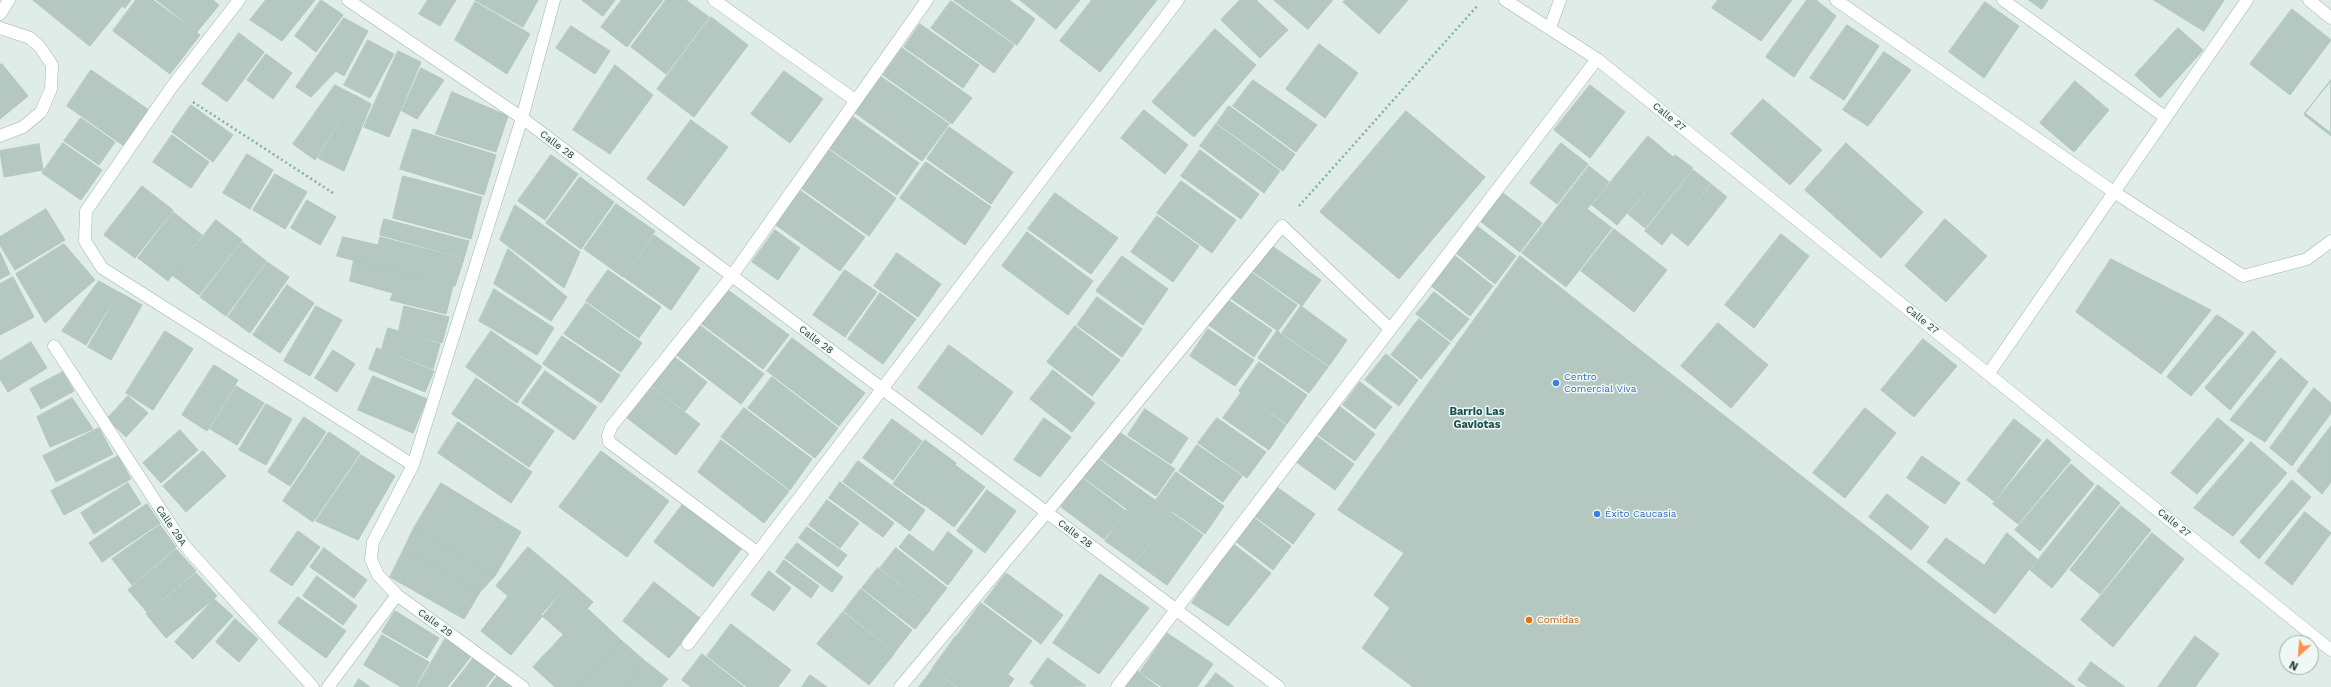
<!DOCTYPE html>
<html>
<head>
<meta charset="utf-8">
<style>
	body { margin:0 }
	#map { position:relative; width:2331px; height:687px; overflow:hidden; background:#dfece8; font-family:"Work Sans",sans-serif }
	canvas { display:block }
	.north { position:absolute; left:2279px; top:635px; width:40px; height:40px; box-sizing:border-box; background:#f0f8f5; border:1px solid #9cadaa; border-radius:50%; rotate:206deg; font-size:11px; font-weight:700; line-height:16px; text-align:center; color:#1e3d3a }
	.north::after { content:''; display:block; margin:auto; width:14px; height:18px; background:#fe924a; clip-path:polygon(50% 0,100% 100%,50% 72%,0 100%) }
</style>
</head>
<body>
<div id="map">
<canvas width="2331" height="687"></canvas>
<div class="north">N</div>
</div>
<script>
const ctx = document.querySelector('canvas').getContext('2d');
ctx.lineJoin = 'round';
function fillPath(path, color) { ctx.fillStyle = color; ctx.fill(path, 'evenodd'); }
function trace(path, color, width, dash) { ctx.strokeStyle = color; ctx.lineWidth = width; ctx.lineCap = dash ? 'butt' : 'round'; ctx.setLineDash(dash || []); ctx.stroke(path); }
function write(font, color, halo, rows, align = 'center') {
  ctx.font = font + ' "Work Sans",sans-serif'; ctx.lineWidth = 3; ctx.setLineDash([]); ctx.textBaseline = 'middle'; ctx.strokeStyle = halo; ctx.fillStyle = color; for (const [text, x, y, turn = 0] of rows) {
    ctx.save(); ctx.translate(x, y); ctx.rotate((+turn || 0) * Math.PI / 180); ctx.textAlign = isNaN(turn) ? turn : align; if (halo) ctx.strokeText(text, 0, 0); ctx.fillText(text, 0, 0); ctx.restore();
  }
}
const building = new Path2D(`
	M33,0H114L122,6L90,46Z
	M115,0H131L125,8Z
	M136,0H153L200,35L170,74L113,31Z
	M157,0H213L219,5L197,32Z
	M266,0H315L282,41L250,20Z
	M321,0L343,15L316,52L295,36Z
	M428,0H456L440,26L419,14Z
	M475,0H538L523,27Z
	M582,0H615L603,16Z
	M622,0H663L627,47L601,27Z
	M666,0H686L709,17L666,74L631,47Z
	M954,0H1009L1035,19L1017,45Z
	M1020,0H1080L1056,29Z
	M1092,0H1157L1100,72L1060,41Z
	M1240,0H1256L1288,30L1260,58L1221,20Z
	M1274,0H1333L1308,29Z
	M1345,0H1408L1379,34L1343,2Z
	M1718,0H1792L1761,41L1712,8Z
	M1807,0H1816L1836,16L1794,77L1766,57Z
	M2029,0H2048L2042,9Z
	M2154,0H2224L2204,31Z
	M951,1L1014,45L994,73L931,28Z
	M475,2L530,34L507,74L455,40Z
	M1985,2L2019,26L1984,78L1949,52Z
	M2292,9L2331,40L2290,95L2250,64Z
	M711,17L748,45L694,117L657,89Z
	M344,18L368,31L344,76L336,71L311,97L296,87Z
	M920,24L979,65L963,88L904,47Z
	M1847,25L1879,46L1844,100L1810,78Z
	M571,26L610,51L595,74L556,48Z
	M2178,28L2203,50L2160,98L2135,75Z
	M1215,29L1256,65L1194,137L1152,102Z
	M239,33L264,52L227,102L202,84Z
	M368,40L394,54L370,98L344,85Z
	M1319,44L1358,73L1325,118L1286,89Z
	M902,48L972,98L952,124L883,75Z
	M398,51L421,62L389,137L364,127Z
	M1884,52L1911,70L1868,126L1843,110Z
	M266,54L292,73L273,99L247,80Z
	M2,64L28,96L0,119V65Z
	M615,65L653,95L610,154L573,130Z
	M421,68L444,80L417,119L402,111Z
	M91,70L149,110L124,146L67,106Z
	M784,71L823,99L790,143L751,114Z
	M877,74L949,124L922,161L851,110Z
	M1253,80L1317,125L1296,152L1233,106Z
	M2331,80V136L2304,115Z
	M2075,81L2109,110L2074,152L2040,123Z
	M2331,81V133L2305,113Z
	M335,85L354,95L315,160L293,144Z
	M1590,85L1625,112L1590,158L1554,130Z
	M452,92L508,116L496,152L436,134Z
	M355,95L371,104L344,171L318,158Z
	M1763,99L1822,150L1790,185L1731,134Z
	M191,105L233,135L213,162L172,132Z
	M1229,106L1295,154L1283,171L1217,123Z
	M1144,110L1188,145L1165,174L1121,138Z
	M1406,111L1485,177L1399,279L1320,212Z
	M849,114L919,163L897,195L826,146Z
	M81,118L115,142L99,165L64,141Z
	M691,120L728,147L684,206L647,179Z
	M1216,124L1280,171L1264,193L1200,146Z
	M949,127L1013,172L991,204L927,159Z
	M413,129L496,155L484,195L400,169Z
	M172,135L209,162L191,188L153,162Z
	M1648,136L1673,157L1617,225L1592,205Z
	M63,143L102,170L81,200L42,173Z
	M1561,143L1588,164L1557,204L1530,183Z
	M1846,143L1923,212L1881,258L1805,190Z
	M39,144L43,170L4,177L0,151Z
	M825,147L896,198L869,236L798,186Z
	M1200,150L1259,194L1241,219L1181,176Z
	M247,154L273,170L250,209L223,193Z
	M551,155L578,174L545,220L518,201Z
	M1675,155L1693,168L1645,228L1628,214Z
	M926,162L991,207L965,245L900,198Z
	M1589,166L1609,182L1587,209L1612,228L1566,287L1522,253Z
	M1693,170L1710,183L1662,245L1645,231Z
	M275,174L307,192L285,229L253,210Z
	M403,176L482,197L471,239L393,218Z
	M580,177L614,202L581,249L546,223Z
	M1181,181L1236,220L1212,253L1157,213Z
	M1711,184L1727,197L1688,246L1672,233Z
	M142,186L173,210L135,258L104,235Z
	M798,189L865,237L840,271L773,223Z
	M1055,193L1118,238L1091,274L1028,229Z
	M1503,193L1542,223L1520,252L1480,221Z
	M307,200L336,217L320,245L291,228Z
	M616,204L655,231L623,277L584,249Z
	M515,205L580,252L564,288L500,240Z
	M46,209L65,240L15,270L0,245V237Z
	M173,212L202,235L168,281L138,258Z
	M1157,216L1199,246L1173,282L1131,252Z
	M384,219L469,241L464,258L380,235Z
	M1945,219L1987,256L1946,302L1905,266Z
	M216,220L242,240L199,295L172,275Z
	M1477,226L1516,256L1495,284L1456,253Z
	M1614,229L1667,270L1634,312L1581,271Z
	M775,230L800,248L778,280L752,262Z
	M1027,232L1093,281L1068,315L1002,266Z
	M1781,234L1809,256L1754,328L1725,305Z
	M654,235L700,268L671,310L624,277Z
	M343,237L378,245L380,237L464,259L455,286L337,256Z
	M242,242L266,261L226,316L200,297Z
	M64,244L95,280L45,323L16,274Z
	M1269,244L1321,280L1302,306L1251,270Z
	M508,249L567,297L551,321L494,284Z
	M0,252L10,274L0,279Z
	M897,253L941,284L918,317L874,286Z
	M1454,255L1493,286L1470,316L1430,285Z
	M1122,256L1168,289L1143,325L1096,291Z
	M1520,256L1973,610L2075,687H1413L1362,648L1390,608L1374,595L1404,553L1338,510Z
	M2111,259L2211,310L2161,374L2076,312Z
	M354,260L453,286L446,314L390,300L393,293L350,281Z
	M267,262L289,277L250,333L228,317Z
	M608,270L661,307L639,338L586,301Z
	M845,270L877,292L845,337L813,315Z
	M1248,270L1297,305L1278,331L1229,297Z
	M13,277L34,317L0,335V284Z
	M99,281L118,292L86,345L62,331Z
	M287,285L314,303L280,353L253,335Z
	M724,287L789,335L763,369L698,321Z
	M494,289L554,328L537,355L479,321Z
	M119,292L142,305L111,360L88,347Z
	M1434,292L1469,319L1451,341L1416,314Z
	M880,293L916,319L883,364L848,339Z
	M1097,297L1142,329L1122,357L1077,325Z
	M1225,298L1272,330L1254,357L1207,324Z
	M586,303L642,343L621,372L564,334Z
	M316,306L342,320L310,376L284,361Z
	M404,306L449,317L442,343L399,331Z
	M1301,306L1347,340L1329,366L1282,333Z
	M2217,315L2244,333L2191,396L2167,377Z
	M1419,319L1450,343L1421,379L1391,355Z
	M697,323L764,374L741,404L674,353Z
	M1718,323L1768,365L1731,408L1681,366Z
	M1075,326L1120,360L1092,396L1047,362Z
	M388,328L440,344L433,369L382,349Z
	M1208,329L1254,360L1235,386L1190,356Z
	M165,331L193,349L153,410L126,393Z
	M491,331L542,367L517,403L466,367Z
	M1277,331L1328,367L1309,393L1258,358Z
	M2253,331L2276,352L2230,410L2205,388Z
	M562,336L620,375L601,403L543,364Z
	M792,338L865,393L839,426L767,371Z
	M1923,339L1957,366L1914,417L1881,390Z
	M31,342L47,368L8,392L0,379V361Z
	M949,345L1013,392L982,435L918,388Z
	M377,348L434,371L425,392L369,369Z
	M333,350L355,364L337,392L315,378Z
	M1386,354L1418,380L1399,406L1365,380Z
	M673,356L707,382L685,411L651,385Z
	M2281,358L2308,382L2265,442L2230,420Z
	M1259,362L1307,395L1287,424L1239,391Z
	M214,365L238,380L207,431L182,415Z
	M1053,370L1095,403L1072,432L1030,399Z
	M545,371L597,407L574,440L522,403Z
	M63,372L74,391L41,409L30,389Z
	M373,376L427,399L413,433L358,410Z
	M772,377L838,428L815,458L748,408Z
	M476,378L554,431L529,467L452,414Z
	M1360,382L1392,407L1375,429L1343,405Z
	M236,386L264,403L237,445L210,429Z
	M652,387L700,424L676,455L627,418Z
	M2314,388L2331,403V413L2292,466L2270,448Z
	M1241,393L1286,425L1269,450L1223,418Z
	M128,396L148,413L126,437L107,419Z
	M72,398L93,429L50,447L37,417Z
	M266,404L292,419L266,465L239,450Z
	M1339,406L1375,434L1355,461L1317,434Z
	M744,408L812,459L790,490L721,437Z
	M1865,408L1896,433L1845,498L1813,473Z
	M1145,409L1188,438L1171,464L1128,435Z
	M304,417L326,432L290,486L268,472Z
	M1044,418L1071,437L1040,477L1014,460Z
	M1217,418L1266,452L1247,478L1198,443Z
	M2218,418L2244,440L2197,494L2171,473Z
	M892,419L922,441L893,480L863,458Z
	M2014,419L2041,440L1994,501L1967,480Z
	M458,422L532,472L511,503L438,453Z
	M2331,426V482L2322,494L2297,471Z
	M99,428L113,454L56,482L43,456Z
	M180,430L198,450L161,483L143,463Z
	M1116,430L1175,469L1156,496L1098,457Z
	M329,432L360,453L313,522L283,501Z
	M1315,435L1354,464L1335,490L1295,461Z
	M2047,439L2071,460L2018,524L1993,504Z
	M721,440L789,491L764,523L698,472Z
	M925,440L956,463L925,506L893,484Z
	M2251,442L2287,473L2233,536L2194,508Z
	M1197,445L1242,476L1223,502L1179,471Z
	M203,451L226,476L186,512L163,486Z
	M601,451L669,501L627,557L559,507Z
	M361,455L395,476L358,540L316,521Z
	M118,456L131,479L64,515L51,491Z
	M1922,456L1960,483L1945,504L1907,478Z
	M1097,458L1141,490L1127,509L1083,477Z
	M858,461L925,510L910,531L843,482Z
	M2071,464L2094,484L2040,551L2015,530Z
	M955,465L985,487L954,527L926,506Z
	M1176,472L1224,506L1205,534L1156,500Z
	M1082,478L1126,511L1104,539L1061,507Z
	M2292,480L2311,497L2259,559L2240,542Z
	M840,482L894,523L883,537L829,498Z
	M128,483L141,504L94,534L81,513Z
	M441,483L521,532L495,576L414,528Z
	M2098,485L2120,503L2052,588L2030,570Z
	M1275,486L1315,514L1293,544L1253,515Z
	M987,490L1016,511L985,553L957,531Z
	M1141,490L1172,512L1135,562L1105,541Z
	M1887,494L1929,527L1911,550L1869,517Z
	M827,500L859,523L840,548L809,525Z
	M147,504L160,523L102,562L89,543Z
	M683,504L742,548L713,587L654,542Z
	M2121,506L2151,530L2100,594L2070,570Z
	M2305,512L2331,533L2292,585L2265,563Z
	M1172,513L1203,535L1167,585L1136,563Z
	M1253,517L1291,546L1273,570L1235,541Z
	M160,525L176,547L132,585L112,559Z
	M807,527L847,555L838,567L799,538Z
	M414,528L495,576L480,592L404,549Z
	M298,531L320,547L292,586L270,571Z
	M948,532L973,551L948,585L899,547L909,534L933,552Z
	M2007,533L2037,559L1995,614L1927,562L1946,538L1984,565Z
	M2152,533L2184,559L2113,647L2081,620Z
	M797,543L843,577L832,592L785,558Z
	M1232,543L1271,573L1228,626L1192,603Z
	M528,547L570,582L511,655L481,631L508,596L496,586Z
	M324,548L367,580L354,598L310,567Z
	M896,548L947,588L931,608L880,568Z
	M176,549L196,571L147,612L128,590Z
	M404,549L480,592L464,619L390,577Z
	M784,560L819,586L811,598L776,572Z
	M878,568L931,609L915,629L862,588Z
	M769,571L791,588L774,611L751,595Z
	M196,573L217,596L166,638L146,614Z
	M1006,573L1063,615L1041,644L984,602Z
	M1100,574L1149,608L1099,674L1053,643Z
	M317,576L357,606L343,625L303,596Z
	M570,582L593,602L564,635L541,615Z
	M654,582L701,619L669,658L623,621Z
	M861,589L912,630L895,652L844,611Z
	M298,597L346,631L326,658L278,623Z
	M214,599L233,616L193,659L175,642Z
	M981,603L1032,641L1008,674L957,636Z
	M588,609L622,641L578,687H555L533,667Z
	M395,611L439,638L427,658L382,632Z
	M843,612L895,653L869,685L817,644Z
	M235,619L258,639L239,662L216,642Z
	M731,624L791,670L778,687H747L707,656Z
	M1167,633L1213,664L1197,687H1162L1140,672Z
	M382,635L429,662L415,687H401L364,665Z
	M956,636L1014,679L1008,687H957L932,669Z
	M2195,636L2219,654L2195,687H2158Z
	M445,639L472,655L447,687H417Z
	M622,641L645,661L624,687H578Z
	M702,654L744,687H691L682,680Z
	M475,656L496,673L485,687H451Z
	M1048,658L1086,686L1035,687L1030,683Z
	M645,661L668,679L661,687H624Z
	M2091,662L2125,687H2088L2078,680Z
	M932,670L955,687H919Z
	M1137,671L1158,687H1125Z
	M1216,673L1234,687H1205Z
	M499,674L515,687H489Z
	M810,675L827,687H802Z
	M359,679L370,687H354Z`);
fillPath(building, '#b4c7c1');
trace(building, '#b1c6c0', 1);
const minor = new Path2D(`
	M239,0L171,88L86,211L85,241L102,268L413,465
	M348,0L522,118L1279,687
	M714,0L855,100
	M1505,0L1597,59L2331,650
	M1836,0L2114,192L2243,276L2307,259L2331,241
	M2003,0L2165,117
	M2309,0L2331,18
	M0,14L9,0
	M0,28L30,38L40,47L52,65L51,89L41,112L23,127L0,136
	M1550,28L1560,0
	M54,346L184,545L313,687
	M1989,373L2247,0
	M758,553L609,442L608,436L611,427L731,277L927,0
	M688,644L1178,0
	M328,687L397,595
	M523,687L397,595L378,575L371,559L373,542L413,465L522,118L554,0
	M900,687L1047,512L1282,226L1389,328
	M1117,687L1597,59`);
trace(minor, '#a1b4b0', 13);
trace(new Path2D(`
	M193,102L333,193
	M1299,206L1478,5`), '#7cb2aa', 2.5, [2, 3]);
trace(minor, '#fff', 12);
for (const [x, y, r, color] of [
	[1556,383,4,"#3f7fe0"],
	[1597,514,4,"#3f7fe0"],
	[1529,620,4,"#e8710a"]
]) { const dot = new Path2D(); dot.arc(x, y, r, 0, 2 * Math.PI); ctx.fillStyle = color; ctx.fill(dot); trace(dot, '#f0f8f5', 1.5); }
write('10px', '#1e3d3a', '#f0f8f5', [
	["Calle 27",1669,117,39],
	["Calle 28",557,145,37],
	["Calle 27",1922,320,39],
	["Calle 28",816,340,37],
	["Calle 27",2174,523,39],
	["Calle 29A",171,526,56],
	["Calle 28",1075,534,37],
	["Calle 29",435,623,36]
]);
write('10px', '#366cbe', '#f0f8f5', [
	["Centro",1564,377],
	["Comercial Viva",1564,389],
	["Éxito Caucasia",1605,514]
], 'left');
write('10px', '#c56008', '#f0f8f5', [
	["Comidas",1537,620]
], 'left');
write('bold 11px', '#19514c', '#f0f8f5', [
	["Barrio Las",1477,412],
	["Gaviotas",1477,425]
]);
</script>
</body>
</html>
